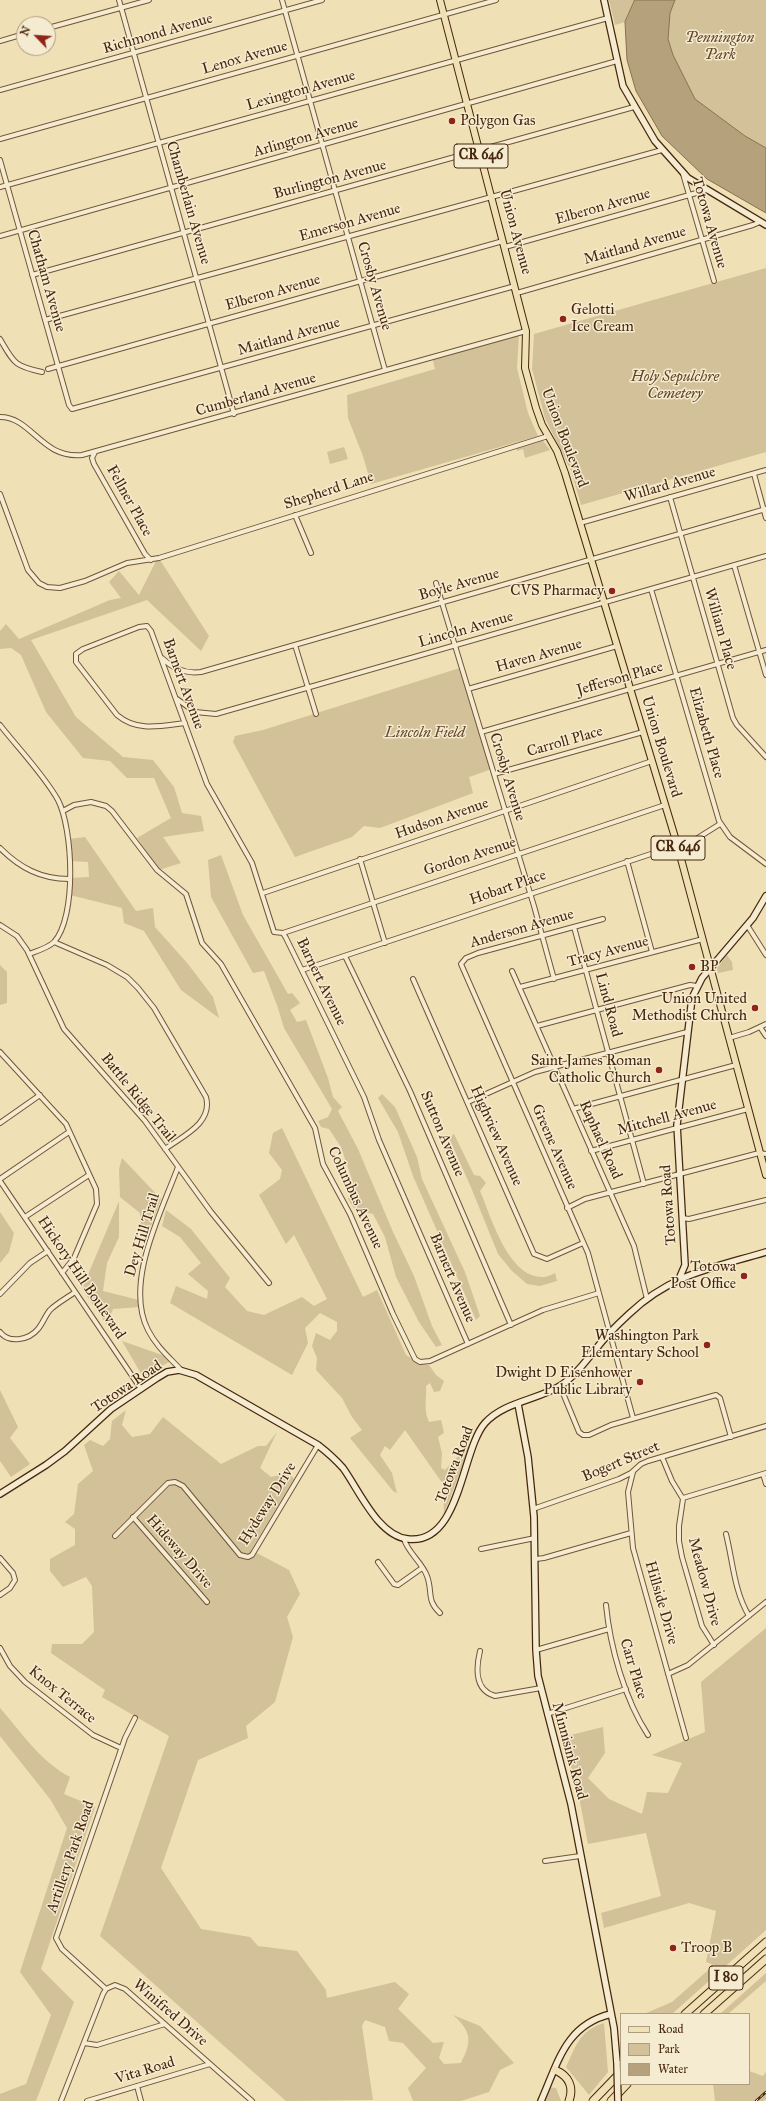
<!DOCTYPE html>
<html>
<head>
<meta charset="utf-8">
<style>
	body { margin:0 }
	#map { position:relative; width:766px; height:2101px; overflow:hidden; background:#efe0b6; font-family:"IM FELL Great Primer",serif }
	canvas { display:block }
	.legend { position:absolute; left:620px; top:2013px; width:130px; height:72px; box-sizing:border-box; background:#f5ebd0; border:1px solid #af9d82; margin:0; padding:5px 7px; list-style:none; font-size:12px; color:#46270d }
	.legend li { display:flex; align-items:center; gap:8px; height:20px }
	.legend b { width:20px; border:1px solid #af9d82 }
	.north { position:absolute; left:16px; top:16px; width:40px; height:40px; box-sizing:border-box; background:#f5ebd0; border:1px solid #af9d82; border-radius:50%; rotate:295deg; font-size:11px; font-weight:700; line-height:16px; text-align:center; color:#46270d }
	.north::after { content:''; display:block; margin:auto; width:14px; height:18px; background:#8f2418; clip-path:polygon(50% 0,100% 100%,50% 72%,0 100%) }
</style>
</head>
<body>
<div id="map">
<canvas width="766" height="2101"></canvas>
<ul class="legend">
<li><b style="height:5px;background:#efe0b6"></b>Road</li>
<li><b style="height:11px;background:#d2c199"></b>Park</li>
<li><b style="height:11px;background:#b6a17d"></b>Water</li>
</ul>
<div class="north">N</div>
</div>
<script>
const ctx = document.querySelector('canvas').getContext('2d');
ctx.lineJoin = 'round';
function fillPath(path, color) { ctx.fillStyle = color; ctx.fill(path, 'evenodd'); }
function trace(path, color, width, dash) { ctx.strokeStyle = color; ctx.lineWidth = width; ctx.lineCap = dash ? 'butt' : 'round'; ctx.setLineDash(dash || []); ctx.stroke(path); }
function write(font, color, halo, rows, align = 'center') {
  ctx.font = font + ' "IM FELL Great Primer",serif'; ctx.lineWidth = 3; ctx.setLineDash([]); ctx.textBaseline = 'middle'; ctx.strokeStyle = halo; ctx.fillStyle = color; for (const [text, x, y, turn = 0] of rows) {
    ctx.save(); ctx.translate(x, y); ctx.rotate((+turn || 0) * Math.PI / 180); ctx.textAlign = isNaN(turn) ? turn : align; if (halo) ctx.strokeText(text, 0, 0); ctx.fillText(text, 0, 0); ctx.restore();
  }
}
fillPath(new Path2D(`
	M609,0H635L625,22L615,25Z
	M675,0H766V148L745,136L695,99L673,55L668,39L670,13Z
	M766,268V452L581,505L571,471L545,418L532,369L534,334Z
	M519,334L517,368L528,413L538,436L371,484L363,456L348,418L347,395L435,369L432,357Z
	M542,439L550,450L525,458L523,449L517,451L516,447Z
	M344,447L348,459L330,464L327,452Z
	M158,557L209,636L201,651L147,600L31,640L76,717L123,757L153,760L174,787L182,813L201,816L204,831L163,837L181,863L159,870L137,838L171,818L154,778H127L110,761L83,758L46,712L21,655L11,648L0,649V631L6,624L19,639L110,600L121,598L109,582L119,571L139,595Z
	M463,667L492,769L469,777L473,793L380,828L364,826L352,837L295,857L233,742L235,736L263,730Z
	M85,837L136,911L153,908L155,927L188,964L213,997L219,1018L181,990L144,931L124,923L122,908L70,895L69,878L89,877L88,862L69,861V839Z
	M221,855L243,915L288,994L292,993L300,1003L290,1010L297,1022L306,1020L328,1078L333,1097L342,1107L338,1111L358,1149L393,1232L414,1276L432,1326L442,1345L436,1347L419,1322L396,1277L385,1237L373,1214L355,1210L348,1199L354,1186L341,1147L329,1129L321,1127L318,1121L328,1117L332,1109L284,1028L278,1008L264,971L253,973L211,897L208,860Z
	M727,955L732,962L733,970L718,973L717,968Z
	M0,965L7,972V1003L0,1005Z
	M382,1094L395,1107L417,1157L422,1179L465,1272L480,1316L476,1320L413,1176L398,1132L378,1098Z
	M282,1128L363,1297L377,1290L406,1355L421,1364L429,1365L436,1375L444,1381L440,1391L434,1392L430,1383L426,1386C427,1399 423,1409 429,1422L441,1420L444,1433L438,1437L442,1453L441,1468L445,1470L469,1445L470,1446L444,1514L443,1484L405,1430L390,1450L385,1446L380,1455L392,1473L397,1493L393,1491L350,1438L362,1430L352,1417L342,1398L316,1370L317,1358L312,1346L316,1333L330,1340L337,1331V1322L320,1313L305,1328L308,1343L292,1375L170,1303L176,1286L207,1299L208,1291L188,1274L201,1263L180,1237L162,1226L166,1210L191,1229L230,1278L225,1287L247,1311L264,1315L302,1297L314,1306L327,1299L294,1235L286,1244L259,1195L280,1179L282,1170L269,1153L273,1133Z
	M454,1134L474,1175L480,1176L486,1183L480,1191C491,1216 508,1278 543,1277C547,1277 551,1275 555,1273L557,1281L540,1286L527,1284L512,1271L498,1254L470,1185L449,1138Z
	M122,1158L161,1199L149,1231L141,1229L140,1213L120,1197L119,1169Z
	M119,1201V1237L107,1263L103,1291L139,1300L140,1307L113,1309L107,1325L82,1289Z
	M0,1212L14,1233L9,1252L0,1263Z
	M122,1341L168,1357L169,1362L143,1377Z
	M0,1390L18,1427L10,1438L30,1464L11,1477L0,1461Z
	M126,1410L122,1425L132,1437L150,1434L163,1417L221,1464L258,1446H266L277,1432L260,1468L271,1477L289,1473L294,1479L251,1550L289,1570L300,1594L287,1617L293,1637L275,1702L246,1726L248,1738L198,1760L161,1868L201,1929L250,1937L258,1946L297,1951L326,1990L327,1998L395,1982L409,1994L398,2009L433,2043L444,2042L439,2058L444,2064L461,2063C472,2041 472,2032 453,2015L480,2026L514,2063L500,2070L489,2092L461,2101H413L408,2088L426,2068L403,2043L389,2041L385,2027L365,2020L362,2026L373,2100L286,2101L100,1936L169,1736L102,1697L105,1690L51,1653L52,1644H82L94,1632L92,1586L86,1577L63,1587L50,1571V1559L75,1545V1529L65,1522L74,1514L78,1484L93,1471L84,1445L90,1440L103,1446L110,1439L112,1421Z
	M766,1628V1930L672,2014H644L672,2002L714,1965L706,1962L716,1911L689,1903L604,1928L601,1913L661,1896L646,1833L588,1844L580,1802L563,1737L603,1727L605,1753L588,1778L609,1799L642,1814L647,1792L668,1793L682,1763L652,1755L705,1732L701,1682Z
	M0,1708C21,1732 41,1762 70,1777L64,1794L95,1807L41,1969L74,2002L36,2101H0V2094L26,2084L51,2015L20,1972L67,1828L50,1799L0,1736Z
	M766,1973V1981L728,2014H720Z
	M604,2023L608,2072L589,2095L566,2067C576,2046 579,2031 604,2023Z
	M749,2071L763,2076L766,2072V2099L763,2101H715L713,2084H749Z
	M547,2087L556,2088L561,2101H540Z`), '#d2c199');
const water = new Path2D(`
	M635,0H675L670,13L668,39L673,55L695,99L745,136L766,148V213L707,179L662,136L636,91L627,60L625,22Z`);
fillPath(water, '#b6a17d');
trace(water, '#897050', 1);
const street = new Path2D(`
	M119,0L234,414
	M282,0L385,370
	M48,28L149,0
	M0,41L24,34
	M0,90L322,0
	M0,139L496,0
	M0,160L69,405L72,409L515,286
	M683,174L714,281
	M0,187L608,18
	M0,236L617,61
	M505,247L707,190
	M32,275L634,107
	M517,293L753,225L760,222
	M45,320L662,150
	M0,339C14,363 14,366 42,372
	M48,369L503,241
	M0,417C32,417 41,459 82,455L526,331
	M95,452L92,458L94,464L145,554L151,560
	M754,474L766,518
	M0,494L28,570L39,583L47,587L60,588L85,581L127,563L159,558L548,436
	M670,497L733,718L737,725L766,757
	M295,515L311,553
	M580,523L766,470
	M734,565L766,675
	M436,583L534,906L554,979
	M651,589L719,821L730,837L766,864
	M295,645L316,714
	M162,658C173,669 185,674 201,672L766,509
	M468,689L617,646
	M177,699L195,712L216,714L766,556
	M185,723C160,726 137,732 117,715L76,662V654L83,649L139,627L147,626L151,631L207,784L252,863L274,932L283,933L286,938L364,1097L379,1140L468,1344
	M0,725C18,748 44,775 58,800C73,829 77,917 54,942C48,948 37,951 29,954
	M481,732L766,650
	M494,774L643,732
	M63,811L74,805L91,802L106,806L112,811L157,870L186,894L202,943L221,964L315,1128L323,1164L350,1214L393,1314L415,1359L420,1362L430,1361L543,1310L599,1293
	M0,848C20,868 41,879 69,879
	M360,859L385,943
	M627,861L652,952
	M263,893L652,761
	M603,919L478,953L466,958L461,964L588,1253L633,1418
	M0,925L17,936L27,950L64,1029L145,1121L211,1212L269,1283
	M747,925L766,955
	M574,927L644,1184
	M283,933L665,805
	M54,942L107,965L127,977L138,988L154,1008L206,1097C213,1123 183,1136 165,1149
	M345,956L410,1091L511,1325
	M302,970L696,839L720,824
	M512,971L634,1246L647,1299
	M413,979L534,1254L547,1259L583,1243
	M520,987L703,939
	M537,1026L690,985L697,986
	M760,1027L766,1036
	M729,1038L749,1032L766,1024
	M0,1052L66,1124L96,1189L97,1204L74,1258L62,1273
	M468,1102L535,1072L687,1032
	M573,1109L736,1065
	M0,1123L40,1095
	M591,1151L748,1109
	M178,1167C161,1213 124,1283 148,1330C156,1346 169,1357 181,1370
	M0,1179L69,1132
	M0,1181L141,1389
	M567,1208L585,1199L759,1153L766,1154
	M25,1217L89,1175
	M682,1218L689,1219L766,1200
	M0,1294L30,1263L48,1251
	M0,1332C9,1344 29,1340 38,1329C43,1323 45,1316 50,1310C57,1303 67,1298 75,1292
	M560,1386L579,1432L583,1435H589L611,1425L716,1395L720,1398L731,1437
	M662,1457L672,1481L683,1499L679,1526V1541L682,1557L702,1626L714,1645
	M633,1472L628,1492L633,1548L686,1738
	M763,1474L766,1484
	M683,1498L766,1473
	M533,1509L619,1479L631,1473L641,1464L648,1461L766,1426
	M133,1517L207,1602
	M726,1534C733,1562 734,1591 749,1616
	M115,1536L168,1483L175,1482L183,1486L240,1555L248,1557L252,1555L318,1445
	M404,1539C408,1553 422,1562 427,1576C433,1592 426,1600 440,1613
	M481,1549L535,1538
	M0,1558L13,1573L15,1580L10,1588L0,1595
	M536,1559L544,1558L631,1533
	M378,1562L394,1584L398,1585L422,1568
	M606,1605C610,1647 625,1700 648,1735
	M0,1648L10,1666L25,1682L93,1735L121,1748
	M536,1650L609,1629
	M480,1651C476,1668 474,1690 495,1696L541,1688
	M668,1674L688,1665L766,1602
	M547,1714L626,1689
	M545,1861L580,1856
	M106,1989L62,1949L56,1938L125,1738L135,1718
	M84,2043L97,2045L165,2024
	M137,2086L141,2101
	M61,2101L103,1994L106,1989L115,1985L125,1989L252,2101
	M87,2101L210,2064`);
const secondary = new Path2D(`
	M604,0L623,86L655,141L688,178L766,225
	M679,1279L685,1265L677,1125L692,998L702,978L753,918L766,896
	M518,1404L528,1457L534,1517L536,1650L538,1676L571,1804L614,2028L617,2063
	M0,1494L46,1465L65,1451L111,1409L157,1378L167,1372L179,1370L196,1375L318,1445C327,1452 335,1459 343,1468C359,1490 378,1536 408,1539C461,1545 461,1450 485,1423C505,1401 540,1400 563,1384C576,1375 585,1362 595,1350C605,1337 617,1325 629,1314C671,1274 713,1268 766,1252
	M541,2101C558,2063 565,2025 611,2014`);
const primary = new Path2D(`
	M440,0L526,331L525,368L536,408L542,425L557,451L565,473L677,844L766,1175`);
const highway = new Path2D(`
	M685,2014L766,1942
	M704,2014L766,1959
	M555,2070C569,2076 574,2087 569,2101
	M593,2101L621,2072
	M611,2101L627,2084`);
trace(street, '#705537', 6);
trace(secondary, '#46270d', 8);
trace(primary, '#46270d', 8);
trace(highway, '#46270d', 9);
trace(street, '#f5ebd0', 4);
trace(secondary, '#f5ebd0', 5.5);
trace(primary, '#efe0b6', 6);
trace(highway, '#efe0b6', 7);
const rail = new Path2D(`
	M756,2101L766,2092`);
trace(rail, '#46270d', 2.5);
trace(rail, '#f5ebd0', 1, [3]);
const secondaryBridge = new Path2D(`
	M617,2063L618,2101`);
trace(secondaryBridge, '#46270d', 8, []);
trace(secondaryBridge, '#f5ebd0', 5.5);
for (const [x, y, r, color] of [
	[452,121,4,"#8f2418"],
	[563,319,4,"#8f2418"],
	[612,591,4,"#8f2418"],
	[692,967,4,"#8f2418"],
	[755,1008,4,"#8f2418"],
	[659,1070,4,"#8f2418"],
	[744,1276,4,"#8f2418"],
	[707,1345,4,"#8f2418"],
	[640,1382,4,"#8f2418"],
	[673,1948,4,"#8f2418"]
]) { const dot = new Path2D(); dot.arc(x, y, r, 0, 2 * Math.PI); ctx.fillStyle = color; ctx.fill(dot); trace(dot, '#f5ebd0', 1.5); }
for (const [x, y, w] of [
	[481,156,54],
	[678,848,54],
	[726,1978,34]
]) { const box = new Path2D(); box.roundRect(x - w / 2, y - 12, w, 24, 3); ctx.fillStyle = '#f5ebd0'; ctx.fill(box); trace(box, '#46270d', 1); }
write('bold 14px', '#46270d', null, [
	["CR 646",481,156],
	["CR 646",678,848],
	["I 80",726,1978]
]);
write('15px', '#46270d', '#f5ebd0', [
	["Richmond Avenue",158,34,-16],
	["Lenox Avenue",245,58,-16],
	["Lexington Avenue",301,91,-16],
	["Arlington Avenue",306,138,-16],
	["Burlington Avenue",330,180,-15],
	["Chamberlain Avenue",188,203,74],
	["Elberon Avenue",603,207,-16],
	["Emerson Avenue",350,223,-16],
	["Totowa Avenue",709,223,74],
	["Union Avenue",515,232,75],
	["Maitland Avenue",635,246,-16],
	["Chatham Avenue",46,281,74],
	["Crosby Avenue",374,286,74],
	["Elberon Avenue",273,293,-16],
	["Maitland Avenue",289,337,-16],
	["Cumberland Avenue",256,395,-16],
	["Union Boulevard",564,438,69],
	["Willard Avenue",670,485,-16],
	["Shepherd Lane",329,491,-18],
	["Fellner Place",129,501,61],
	["Boyle Avenue",459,585,-16],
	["William Place",720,629,74],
	["Lincoln Avenue",466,630,-16],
	["Haven Avenue",539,656,-16],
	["Jefferson Place",620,679,-16],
	["Barnert Avenue",183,684,70],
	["Elizabeth Place",706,733,74],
	["Carroll Place",565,742,-16],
	["Union Boulevard",661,747,73],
	["Crosby Avenue",507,777,73],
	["Hudson Avenue",442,819,-19],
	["Gordon Avenue",470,857,-18],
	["Hobart Place",508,888,-19],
	["Anderson Avenue",522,929,-16],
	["Tracy Avenue",608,952,-15],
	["Barnert Avenue",321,982,64],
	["Lind Road",608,1005,75],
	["Battle Ridge Trail",138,1098,51],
	["Mitchell Avenue",667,1118,-15],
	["Sutton Avenue",442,1134,67],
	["Highview Avenue",496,1136,66],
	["Raphael Road",600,1140,66],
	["Greene Avenue",554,1147,66],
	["Columbus Avenue",355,1198,65],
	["Totowa Road",669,1205,-94],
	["Dey Hill Trail",143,1235,-73],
	["Hickory Hill Boulevard",81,1278,56],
	["Barnert Avenue",452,1278,67],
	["Totowa Road",127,1387,-34],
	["Bogert Street",621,1462,-23],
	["Totowa Road",455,1465,-69],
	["Hydeway Drive",268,1504,-58],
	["Hideway Drive",179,1552,49],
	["Meadow Drive",704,1582,75],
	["Hillside Drive",661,1603,74],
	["Carr Place",633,1669,73],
	["Knox Terrace",62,1695,39],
	["Minnisink Road",569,1751,75],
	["Artillery Park Road",71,1857,-71],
	["Winifred Drive",170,2013,41],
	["Vita Road",145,2071,-17]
]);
write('italic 15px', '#624629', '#f5ebd0', [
	["Pennington",720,38],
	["Park",720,55],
	["Holy Sepulchre",675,377],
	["Cemetery",675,394],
	["Lincoln Field",425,733]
]);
write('15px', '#46270d', '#f5ebd0', [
	["Polygon Gas",460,121,"left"],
	["Gelotti",571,310,"left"],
	["Ice Cream",571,327,"left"],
	["CVS Pharmacy",604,591],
	["BP",700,967,"left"],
	["Union United",747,999],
	["Methodist Church",747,1016],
	["Saint James Roman",651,1061],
	["Catholic Church",651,1078],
	["Totowa",736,1267],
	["Post Office",736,1284],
	["Washington Park",699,1336],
	["Elementary School",699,1353],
	["Dwight D Eisenhower",632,1373],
	["Public Library",632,1390],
	["Troop B",681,1948,"left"]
], 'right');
</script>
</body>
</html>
